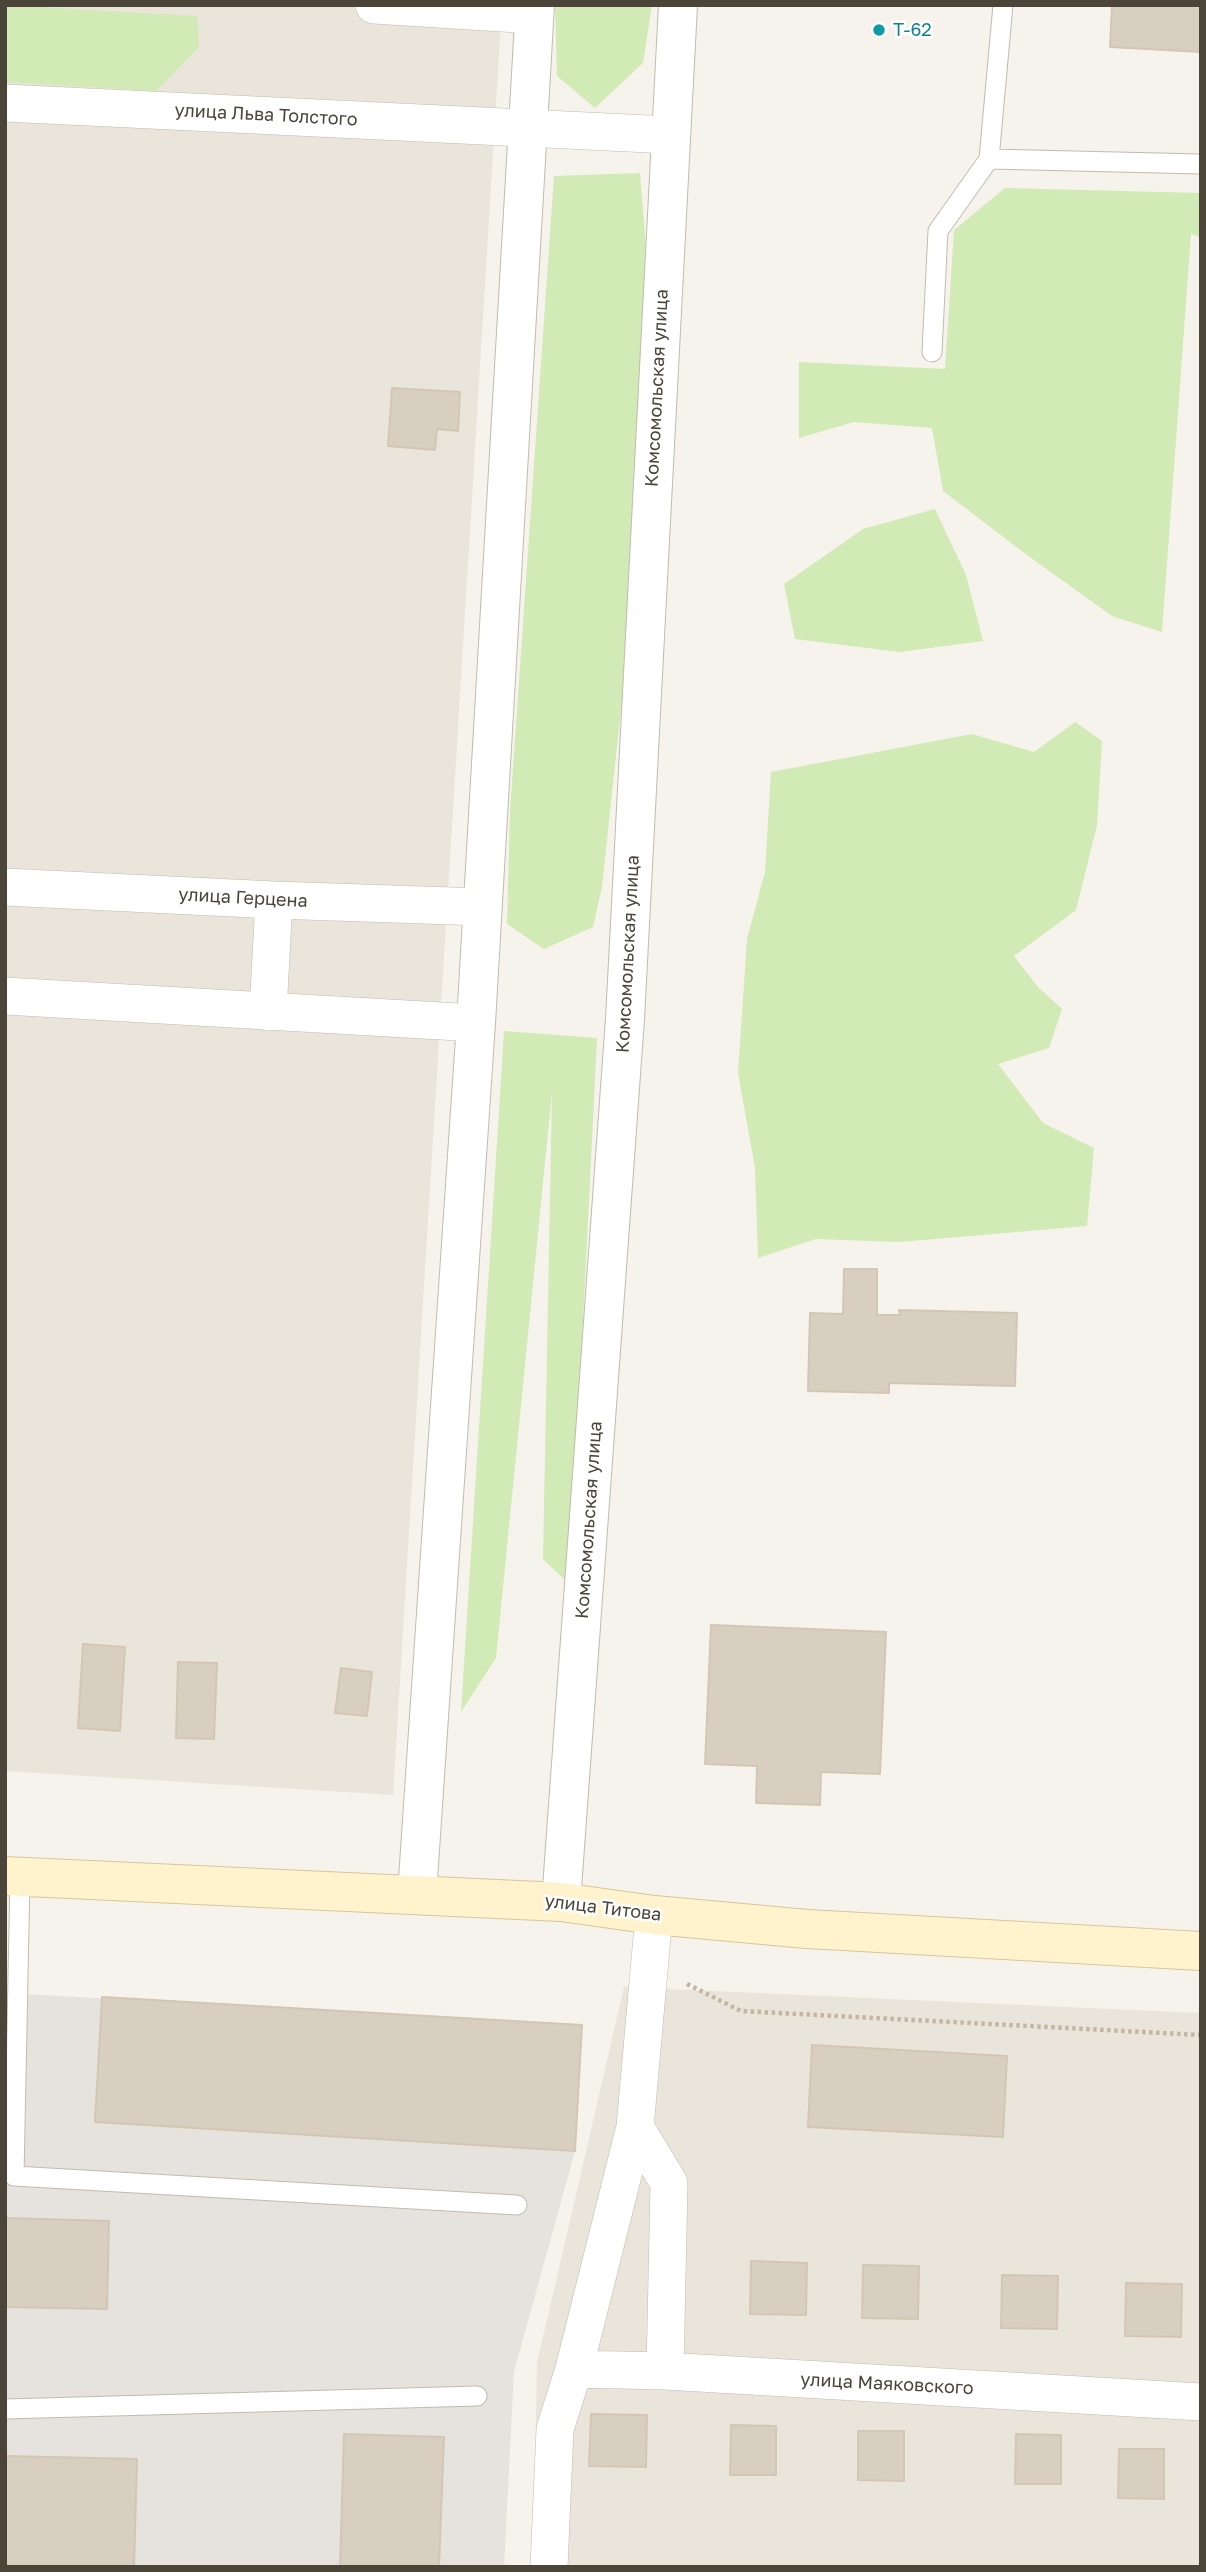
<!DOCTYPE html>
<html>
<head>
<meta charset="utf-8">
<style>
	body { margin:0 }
	#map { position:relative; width:1206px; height:2572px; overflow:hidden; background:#f6f3ec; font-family:"Golos Text",sans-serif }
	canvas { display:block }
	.frame { position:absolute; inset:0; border:7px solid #4b4439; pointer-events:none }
</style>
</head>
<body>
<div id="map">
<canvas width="1206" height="2572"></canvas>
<div class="frame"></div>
</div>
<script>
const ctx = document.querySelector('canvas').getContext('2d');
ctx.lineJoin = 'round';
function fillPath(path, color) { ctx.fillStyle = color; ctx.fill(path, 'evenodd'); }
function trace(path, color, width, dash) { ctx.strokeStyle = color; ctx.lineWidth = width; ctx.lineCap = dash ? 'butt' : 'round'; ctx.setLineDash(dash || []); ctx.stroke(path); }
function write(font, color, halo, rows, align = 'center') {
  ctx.font = font + ' "Golos Text",sans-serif'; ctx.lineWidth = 5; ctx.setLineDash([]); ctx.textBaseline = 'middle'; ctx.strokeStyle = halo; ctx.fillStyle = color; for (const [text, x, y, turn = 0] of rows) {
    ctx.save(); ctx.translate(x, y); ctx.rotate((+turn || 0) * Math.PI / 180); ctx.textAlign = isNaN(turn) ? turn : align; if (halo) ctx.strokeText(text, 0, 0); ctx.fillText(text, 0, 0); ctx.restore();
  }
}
fillPath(new Path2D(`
	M5,5H502L393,1795L5,1771Z
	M624,1987L1201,2013V2567H533L537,2363Z`), '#eae5da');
fillPath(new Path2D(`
	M5,1993L582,2025L575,2151L514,2372L504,2567H5Z`), '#e6e2dd');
fillPath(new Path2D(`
	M5,5L197,16L199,47L156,91L5,82Z
	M555,5H652L643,63L595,108L557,76Z
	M640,173L646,246L627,653L602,887L593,927L544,949L507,924L510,811L554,176Z
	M1005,188L1201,193V237L1191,234L1162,632L1112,616L1027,555L943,491L932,428L854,422L799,438V362L945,369L954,230Z
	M935,509L966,575L983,641L900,652L795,639L784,584L863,529Z
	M1075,722L1102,741L1097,825L1076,910L1014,956L1038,987L1062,1009L1049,1048L998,1064L1043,1123L1094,1148L1087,1226L899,1242L816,1239L758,1258L755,1168L738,1073L747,939L765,872L771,772L972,734L1034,752Z
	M504,1031L597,1038L570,1585L543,1559L552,1092L496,1658L461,1712Z`), '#d2eab5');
const building = new Path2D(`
	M1112,5H1201V52L1110,47Z
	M392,388L460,392L458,431L437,429L435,450L388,446Z
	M844,1269H877V1315H900L899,1310L1017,1313L1015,1386L889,1383V1393L808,1391L810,1313L843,1314Z
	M711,1625L886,1632L880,1774L821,1772L820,1805L756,1803L757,1766L705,1764Z
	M83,1644L125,1647L120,1731L78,1728Z
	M178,1662L217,1663L214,1739L176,1738Z
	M341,1668L372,1672L367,1716L335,1713Z
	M102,1997L582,2025L575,2151L95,2122Z
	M812,2045L1007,2056L1003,2137L808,2127Z
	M5,2218L109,2221L107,2309L5,2307Z
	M751,2261L807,2263L806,2315L750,2314Z
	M863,2265L919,2266L918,2319L862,2318Z
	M1002,2275L1058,2276L1057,2329L1001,2328Z
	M1126,2283L1182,2284L1181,2337L1125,2336Z
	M591,2414L647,2415L646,2467L589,2466Z
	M731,2425L776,2426V2475H730Z
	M858,2431H904V2481L858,2480Z
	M344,2434L444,2437L439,2567H340Z
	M1016,2434L1061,2435V2484H1015Z
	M1119,2449H1164V2499L1118,2498Z
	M6,2456L137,2459L134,2567H5Z`);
fillPath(building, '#d8cfc1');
trace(building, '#d3c7b4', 2);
const service = new Path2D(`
	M989,159L1201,164
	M932,352L938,231L989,159L1003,5
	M20,1877L14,2176L517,2205
	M5,2409L477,2396`);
const minor = new Path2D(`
	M374,5L534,15
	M5,103L670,135
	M5,887L274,900L482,907
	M5,996L476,1023
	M268,1012L274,900
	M635,2127L669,2183L665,2371
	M574,2369L665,2371L1201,2402
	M549,2567L555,2429L574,2369L635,2127L654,1915`);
const tertiary = new Path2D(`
	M417,1894L476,1023L535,5
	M561,1902L625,1019L678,5`);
const secondary = new Path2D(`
	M5,1876L561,1902L654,1915L807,1929L1201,1951`);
trace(service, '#c2bbae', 21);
trace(minor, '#c2bbae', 38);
trace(tertiary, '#c2bbae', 40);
trace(secondary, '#d6c79b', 40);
trace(new Path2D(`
	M687,1984L741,2011L1201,2035`), '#c4b79f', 4.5, [3.5, 3.5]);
trace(service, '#fff', 19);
trace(minor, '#fff', 37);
trace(tertiary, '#fff', 38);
trace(secondary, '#fff3cd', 38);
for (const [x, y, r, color] of [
	[879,30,7,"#0f9aa8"]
]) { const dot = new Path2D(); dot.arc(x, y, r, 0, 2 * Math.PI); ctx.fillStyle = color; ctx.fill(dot); trace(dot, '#fff', 2.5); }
write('18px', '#0d838f', '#fff', [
	["Т-62",893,30]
], 'left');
write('18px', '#4b4439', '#fff', [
	["улица Льва Толстого",266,115,3],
	["Комсомольская улица",657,388,-87],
	["улица Герцена",243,898,3],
	["Комсомольская улица",628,954,-87],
	["Комсомольская улица",589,1520,-86],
	["улица Титова",603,1908,7],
	["улица Маяковского",887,2384,3]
]);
</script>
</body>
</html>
